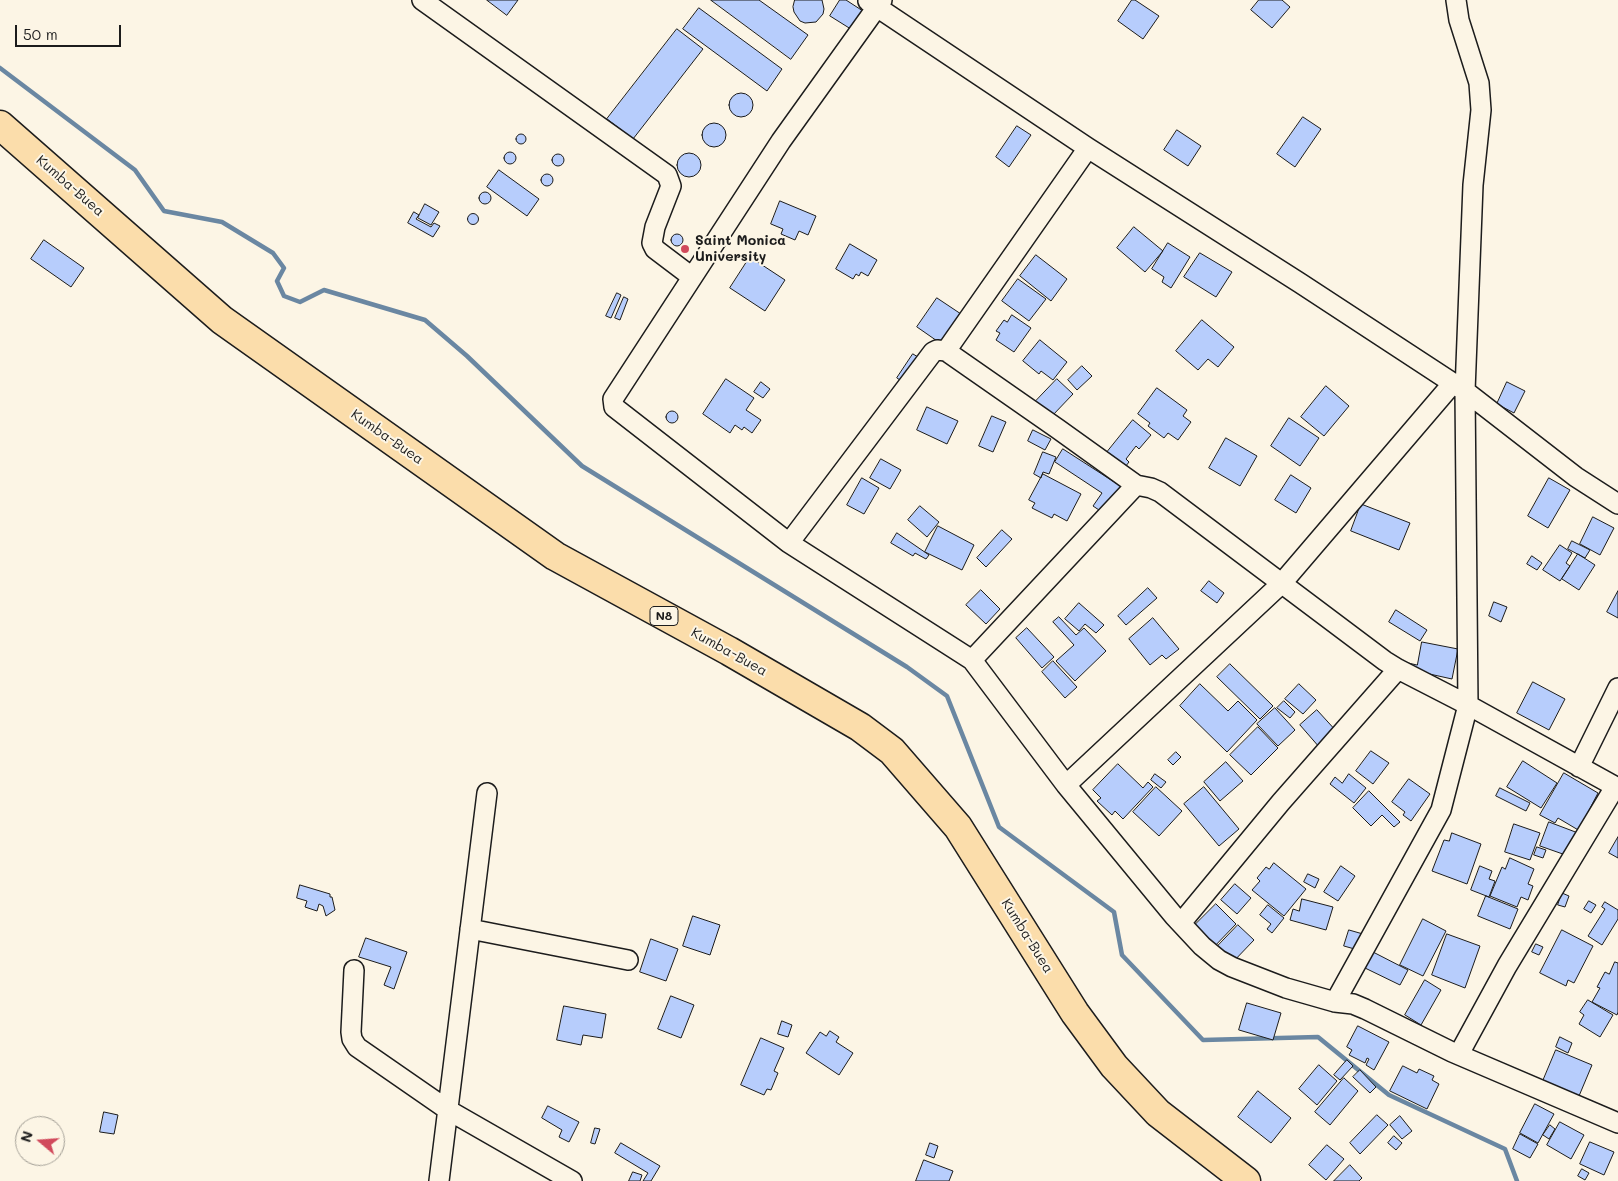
<!DOCTYPE html>
<html>
<head>
<meta charset="utf-8">
<style>
	body { margin:0 }
	#map { position:relative; width:1618px; height:1181px; overflow:hidden; background:#fcf5e5; font-family:Mali,sans-serif }
	canvas { display:block }
	.north { position:absolute; left:15px; top:1116px; width:50px; height:50px; box-sizing:border-box; background:#fcf5e5; border:1px solid #a29e95; border-radius:50%; rotate:288deg; font-size:14px; font-weight:700; line-height:20px; text-align:center; color:#1c1c1c }
	.north::after { content:''; display:block; margin:auto; width:18px; height:22px; background:#d1495b; clip-path:polygon(50% 0,100% 100%,50% 72%,0 100%) }
	.scale { position:absolute; left:15px; top:25px; width:106px; height:22px; box-sizing:border-box; border:2px solid #1c1c1c; border-top:0; padding-left:6px; font-size:15px; line-height:18px; white-space:nowrap; color:#1c1c1c; -webkit-text-stroke:4px #fcf5e5; paint-order:stroke }
</style>
</head>
<body>
<div id="map">
<canvas width="1618" height="1181"></canvas>
<div class="north">N</div>
<div class="scale">50 m</div>
</div>
<script>
const ctx = document.querySelector('canvas').getContext('2d');
ctx.lineJoin = 'round';
function trace(path, color, width, dash) { ctx.strokeStyle = color; ctx.lineWidth = width; ctx.lineCap = dash ? 'butt' : 'round'; ctx.setLineDash(dash || []); ctx.stroke(path); }
function fillPath(path, color) { ctx.fillStyle = color; ctx.fill(path, 'evenodd'); }
function write(font, color, halo, rows, align = 'center') {
  ctx.font = font + ' Mali,sans-serif'; ctx.lineWidth = 4; ctx.setLineDash([]); ctx.textBaseline = 'middle'; ctx.strokeStyle = halo; ctx.fillStyle = color; for (const [text, x, y, turn = 0] of rows) {
    ctx.save(); ctx.translate(x, y); ctx.rotate((+turn || 0) * Math.PI / 180); ctx.textAlign = isNaN(turn) ? turn : align; if (halo) ctx.strokeText(text, 0, 0); ctx.fillText(text, 0, 0); ctx.restore();
  }
}
trace(new Path2D(`
	M0,68L135,170L164,211L222,222L273,253L284,268L277,281L284,296L300,302L324,290L425,320L467,356L582,466L907,667L947,696L999,827L1114,912L1122,955L1203,1040L1318,1037L1389,1095L1505,1149L1517,1181`), '#6a87a2', 4.5);
const building = new Path2D(`
	M487,0H518L507,15Z
	M711,0H759L808,35L791,59Z
	M795,0H822L824,9L823,14L816,22L805,23L800,21L794,12L793,7Z
	M840,0H846L866,13L854,31L830,16Z
	M1132,0H1135L1159,16L1143,39L1118,21Z
	M1259,0H1282L1290,7L1272,28L1251,10Z
	M699,8L782,69L767,91L683,29Z
	M677,29L703,49L633,139L607,119Z
	M729 105a12 12 0 1 1 24 0a12 12 0 1 1-24 0Z
	M1303,117L1321,129L1295,167L1277,154Z
	M702 135a12 12 0 1 1 24 0a12 12 0 1 1-24 0Z
	M1017,126L1031,135L1009,167L996,157Z
	M1177,130L1201,146L1188,166L1164,150Z
	M516 139a5 5 0 1 1 10 0a5 5 0 1 1-10 0Z
	M504 158a6 6 0 1 1 12 0a6 6 0 1 1-12 0Z
	M677 165a12 12 0 1 1 24 0a12 12 0 1 1-24 0Z
	M552 160a6 6 0 1 1 12 0a6 6 0 1 1-12 0Z
	M499,170L539,199L527,216L487,187Z
	M541 180a6 6 0 1 1 12 0a6 6 0 1 1-12 0Z
	M479 198a6 6 0 1 1 12 0a6 6 0 1 1-12 0Z
	M780,201L816,216L808,235L799,231L795,240L781,234L783,229L771,224Z
	M425,204L439,212L431,225L418,218Z
	M414,212L419,215L416,219L431,227L434,223L440,226L433,237L408,223Z
	M467.5 219a5.5 5.5 0 1 1 11 0a5.5 5.5 0 1 1-11 0Z
	M1134,227L1163,251L1145,272L1117,248Z
	M671 240a6 6 0 1 1 12 0a6 6 0 1 1-12 0Z
	M44,240L84,268L71,287L31,259Z
	M1168,243L1190,257L1171,288L1162,282L1164,277L1152,269Z
	M850,244L877,260L868,276L861,272L859,276L856,274L853,279L836,269Z
	M1200,253L1232,272L1216,297L1184,277Z
	M1036,255L1067,279L1051,301L1020,276Z
	M750,257L785,280L765,311L730,288Z
	M1018,279L1046,299L1029,321L1002,301Z
	M617,293L621,295L611,318L606,316Z
	M624,297L628,299L620,320L615,318Z
	M937,298L961,314L940,343L917,327Z
	M1012,315L1031,328L1014,352L996,340L1000,333L996,331L1004,320L1007,322Z
	M1202,320L1234,347L1218,367L1208,359L1198,370L1176,351Z
	M1040,340L1067,362L1053,380L1041,371L1039,374L1023,361Z
	M913,354L923,360L907,385L897,378Z
	M1082,366L1092,376L1077,390L1068,380Z
	M726,379L754,398L746,410L761,420L752,433L744,427L742,430L735,425L730,433L703,414Z
	M1057,379L1073,394L1052,416L1036,411L1041,406L1036,401Z
	M761,382L770,389L763,398L754,392Z
	M1507,382L1525,391L1514,413L1497,404Z
	M1326,386L1349,406L1324,436L1301,417Z
	M1157,388L1187,410L1183,416L1191,422L1178,440L1168,433L1164,438L1148,426L1150,423L1138,414Z
	M927,407L958,421L947,444L917,430Z
	M666 417a6 6 0 1 1 12 0a6 6 0 1 1-12 0Z
	M992,416L1006,422L993,452L979,446Z
	M1289,418L1319,438L1300,466L1271,446Z
	M1133,420L1151,435L1139,449L1136,446L1126,459L1129,462L1118,476L1100,461Z
	M1033,430L1051,439L1045,450L1028,441Z
	M1226,438L1257,456L1240,486L1209,468Z
	M1063,449L1122,487L1105,514L1093,506L1102,493L1055,462Z
	M1043,452L1056,457L1049,474L1043,472L1041,478L1034,474Z
	M881,459L901,470L890,489L870,478Z
	M1043,474L1081,494L1067,521L1054,514L1052,518L1032,508L1035,503L1029,500Z
	M1291,475L1311,488L1296,513L1275,500Z
	M862,478L879,488L864,514L847,505Z
	M1549,478L1570,490L1548,528L1528,516Z
	M1361,504L1410,523L1399,550L1351,531Z
	M920,506L939,522L927,537L908,520Z
	M1593,517L1614,528L1600,555L1580,544Z
	M938,526L974,545L962,570L925,552Z
	M1002,530L1012,539L986,567L977,558Z
	M897,533L929,555L926,559L915,553L913,556L891,543Z
	M1572,541L1590,550L1585,558L1568,549Z
	M1560,545L1572,553L1566,563L1570,566L1560,581L1543,570Z
	M1578,554L1595,565L1579,590L1562,579Z
	M1532,556L1542,563L1537,570L1527,564Z
	M1209,581L1224,593L1217,603L1201,591Z
	M1148,588L1157,598L1126,625L1118,616Z
	M981,590L1000,609L986,624L966,605Z
	M1618,591V618L1607,612Z
	M1494,602L1507,607L1501,622L1489,616Z
	M1079,603L1104,625L1096,633L1085,624L1079,631L1065,619Z
	M1396,610L1427,630L1420,641L1389,622Z
	M1059,617L1076,635L1084,628L1106,651L1075,681L1056,661L1074,645L1053,622Z
	M1153,618L1179,649L1166,659L1162,655L1150,665L1129,639Z
	M1027,628L1054,657L1042,668L1016,638Z
	M1422,642L1458,649L1452,679L1407,669L1408,663L1417,665Z
	M1053,661L1077,687L1065,698L1042,672Z
	M1230,664L1273,706L1260,719L1217,677Z
	M1533,682L1565,699L1549,730L1517,713Z
	M1200,684L1228,711L1238,701L1257,720L1227,752L1180,706Z
	M1299,684L1316,700L1303,714L1285,699Z
	M1284,701L1295,712L1290,718L1277,708Z
	M1275,708L1295,730L1278,746L1257,724Z
	M1317,710L1338,733L1320,748L1300,725Z
	M1258,727L1278,748L1251,775L1230,755Z
	M1371,751L1389,763L1373,784L1356,771Z
	M1176,752L1181,757L1173,765L1168,760Z
	M1523,761L1557,783L1541,808L1507,787Z
	M1226,762L1243,781L1220,801L1204,782Z
	M1118,764L1143,788L1148,782L1153,787L1123,819L1115,811L1112,815L1097,801L1101,798L1093,790Z
	M1564,773L1598,793L1585,818L1592,822L1585,834L1558,818L1555,823L1540,815Z
	M1155,774L1166,782L1161,788L1151,780Z
	M1349,774L1366,788L1354,803L1330,784L1335,777L1342,783Z
	M1409,779L1430,794L1411,821L1403,815L1405,812L1392,802Z
	M1156,787L1182,811L1159,836L1133,812Z
	M1204,787L1239,829L1219,846L1184,804Z
	M1500,788L1530,803L1526,811L1496,796Z
	M1369,791L1400,822L1394,827L1382,815L1371,826L1353,808Z
	M1549,822L1586,836L1577,859L1540,846Z
	M1514,824L1540,833L1530,860L1505,852Z
	M1452,833L1481,844L1467,884L1432,871L1444,840L1449,841Z
	M1618,837V858L1609,853Z
	M1537,847L1546,850L1543,858L1534,855Z
	M1510,858L1534,869L1528,884L1533,886L1528,900L1521,897L1517,907L1490,896L1502,867L1505,869Z
	M1274,863L1306,889L1284,916L1252,890L1260,881L1257,878L1266,867L1269,869Z
	M1341,866L1355,876L1338,901L1324,892Z
	M1480,866L1492,871L1489,879L1495,881L1489,897L1471,890Z
	M1308,874L1319,879L1315,888L1304,882Z
	M1235,884L1251,898L1237,914L1221,900Z
	M300,885L330,894V897H332L335,910L326,916L323,906L319,904L317,911L305,907L307,901L297,898Z
	M1562,893L1569,896L1565,907L1558,905Z
	M1486,896L1518,909L1510,929L1478,916Z
	M1302,899L1333,907L1326,930L1290,920L1293,909L1299,911Z
	M1589,901L1596,905L1591,913L1584,909Z
	M1605,902L1618,910V919L1602,945L1588,936L1605,909L1602,907Z
	M1216,904L1236,924L1211,950L1190,930Z
	M1268,905L1284,918L1272,933L1267,929L1271,924L1260,915Z
	M693,916L720,925L710,955L683,946Z
	M1423,919L1446,931L1423,976L1400,965Z
	M1238,925L1254,940L1231,964L1215,949Z
	M1349,930L1363,934L1358,950L1344,946Z
	M1562,930L1593,946L1574,983L1568,980L1566,986L1540,973Z
	M1447,934L1480,946L1465,988L1432,975Z
	M366,938L407,952L394,989L384,985L391,967L359,957Z
	M651,939L678,949L666,981L640,972Z
	M1536,944L1543,947L1539,955L1532,952Z
	M1373,952L1408,970L1400,985L1365,968Z
	M1615,962L1618,963V1012L1617,1015L1592,1002L1600,988L1597,987L1605,972L1609,974Z
	M1425,980L1441,990L1421,1025L1405,1015Z
	M671,996L694,1005L681,1038L658,1029Z
	M1588,1000L1613,1015L1600,1037L1579,1024L1584,1015L1580,1012Z
	M1247,1003L1281,1013L1273,1040L1239,1030Z
	M564,1006L606,1014L602,1038L583,1035L581,1045L557,1040Z
	M782,1021L792,1025L788,1037L778,1034Z
	M1358,1026L1389,1042L1374,1070L1366,1065L1369,1059L1367,1058L1365,1063L1349,1055L1352,1050L1347,1047Z
	M830,1031L839,1037L836,1042L853,1053L839,1075L806,1053L820,1032L826,1036Z
	M1560,1037L1572,1043L1568,1053L1556,1047Z
	M761,1038L784,1048L774,1071L778,1073L771,1090L767,1089L764,1095L741,1085Z
	M1556,1050L1592,1065L1579,1096L1543,1081Z
	M1347,1060L1353,1066L1340,1080L1334,1075Z
	M1319,1065L1337,1081L1317,1105L1299,1089Z
	M1403,1066L1417,1073L1419,1069L1434,1076L1432,1080L1439,1084L1427,1109L1390,1091Z
	M1360,1070L1376,1087L1370,1093L1353,1077Z
	M1344,1078L1358,1091L1330,1125L1315,1112Z
	M1258,1091L1291,1118L1271,1143L1238,1117Z
	M1535,1104L1554,1114L1538,1143L1520,1133Z
	M548,1106L579,1122L569,1142L559,1137L562,1130L542,1118Z
	M104,1112L118,1115L114,1134L100,1132Z
	M1377,1115L1388,1125L1360,1154L1350,1143Z
	M1400,1116L1412,1131L1402,1139L1390,1125Z
	M1560,1122L1584,1135L1571,1159L1547,1145Z
	M1550,1125L1555,1129L1549,1139L1543,1135Z
	M595,1128L600,1129L595,1144L591,1143Z
	M1520,1134L1538,1144L1530,1158L1513,1149Z
	M1394,1136L1402,1143L1396,1150L1388,1143Z
	M1590,1142L1614,1152L1604,1175L1580,1164Z
	M621,1143L660,1166L651,1181H643L648,1173L615,1153Z
	M930,1143L938,1146L934,1158L926,1155Z
	M1327,1145L1344,1159L1326,1180L1309,1165Z
	M924,1160L953,1171L949,1181H916Z
	M1350,1165L1362,1178L1359,1181H1334Z
	M1582,1169L1589,1173L1585,1180L1578,1176Z
	M633,1172L642,1175L640,1181H629Z`);
fillPath(building, '#b7cdfc');
trace(building, '#1c1c1c', 1);
const minor = new Path2D(`
	M422,0L667,175L671,186L655,227L652,243L655,249L692,277
	M882,0L781,141L613,399L614,407L789,543L972,660L1066,785L1174,916L1202,946L1219,960L1232,967L1286,988L1335,1002L1353,1004L1365,1009L1452,1052L1618,1123
	M868,1L1088,148L1300,283L1465,391L1576,477L1618,504
	M946,351L1088,148
	M789,543L933,352L937,350L946,351L1058,429L1136,485L1151,488L1160,492L1385,661L1398,669L1468,705L1618,788
	M972,660L1136,485
	M1579,767L1618,688
	M1066,785L1282,583L1453,383
	M1181,923L1281,802L1398,669
	M470,929L628,960
	M354,970L351,1032L352,1039L357,1047L448,1110L572,1181
	M1335,1002L1441,810L1468,705L1465,391L1473,185L1481,110L1479,83L1459,20L1456,0
	M1459,1054L1507,966L1615,787
	M439,1181L487,793`);
const highway = new Path2D(`
	M0,125L222,320L555,556L729,651L860,727L892,751L958,827L1075,1013L1114,1066L1158,1113L1246,1181`);
trace(minor, '#1c1c1c', 22);
trace(highway, '#1c1c1c', 31);
trace(minor, '#fcf5e5', 19);
trace(highway, '#fbddab', 28);
for (const [x, y, r, color] of [
	[685,249,5,"#d1495b"]
]) { const dot = new Path2D(); dot.arc(x, y, r, 0, 2 * Math.PI); ctx.fillStyle = color; ctx.fill(dot); trace(dot, '#fcf5e5', 2); }
for (const [x, y, w] of [
	[664,616,28]
]) { const box = new Path2D(); box.roundRect(x - w / 2, y - 9.5, w, 19, 4); ctx.fillStyle = '#fcf5e5'; ctx.fill(box); trace(box, '#1c1c1c', 1); }
write('bold 12px', '#1c1c1c', null, [
	["N8",664,616]
]);
write('14px', '#1c1c1c', '#fcf5e5', [
	["Kumba-Buea",70,186,41],
	["Kumba-Buea",387,437,35],
	["Kumba-Buea",729,652,29],
	["Kumba-Buea",1027,936,58]
]);
write('bold 14px', '#1c1c1c', '#fcf5e5', [
	["Saint Monica",695,241],
	["University",695,257]
], 'left');
</script>
</body>
</html>
